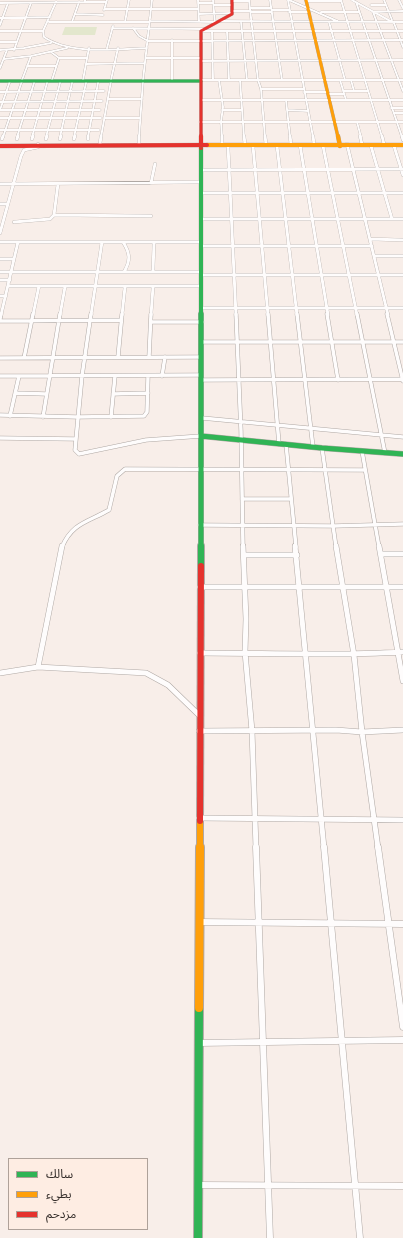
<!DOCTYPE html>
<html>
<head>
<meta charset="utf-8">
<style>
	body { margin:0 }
	#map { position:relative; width:403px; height:1238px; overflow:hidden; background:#f8eee9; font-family:Lora,"Noto Sans Arabic",serif }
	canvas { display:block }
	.legend { position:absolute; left:8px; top:1158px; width:140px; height:72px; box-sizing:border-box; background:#feede3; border:1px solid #aea199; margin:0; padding:5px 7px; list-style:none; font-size:12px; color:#352e2b }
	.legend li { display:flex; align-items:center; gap:8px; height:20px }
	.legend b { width:20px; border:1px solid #aea199 }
</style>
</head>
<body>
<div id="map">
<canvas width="403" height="1238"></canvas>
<ul class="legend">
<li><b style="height:5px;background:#30b455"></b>سالك</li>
<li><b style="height:5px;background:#ff9f0a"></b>بطيء</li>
<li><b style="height:5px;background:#e5322d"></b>مزدحم</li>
</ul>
</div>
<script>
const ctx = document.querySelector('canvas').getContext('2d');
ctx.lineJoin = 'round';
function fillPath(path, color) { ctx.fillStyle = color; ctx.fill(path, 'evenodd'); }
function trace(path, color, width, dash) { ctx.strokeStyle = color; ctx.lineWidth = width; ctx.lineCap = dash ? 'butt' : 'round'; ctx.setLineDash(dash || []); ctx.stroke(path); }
fillPath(new Path2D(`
	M65,27H97L95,35H62Z`), '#e3e7cd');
const streetFar4 = new Path2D(`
	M198,0L199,21
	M213,0L215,23
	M249,0L258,80L261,89L265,137
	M270,0L282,80
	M288,0L313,137
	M289,0L337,21
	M341,0L382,137
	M352,0L394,23L403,47
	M384,0L392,20
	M399,0L403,8
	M232,1H249
	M306,1H341
	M56,2L43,31L44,37C70,55 116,49 147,48
	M85,2H106
	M356,2L402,137
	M0,3L85,2V0
	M198,3H213
	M214,5H232
	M371,5H386
	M251,8H271
	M105,9H198
	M104,10L107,0
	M272,10H289
	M232,11H251
	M403,11L373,12L403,91
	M251,12H272
	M289,12H309
	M321,12H359
	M76,14L103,15
	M199,14L232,13
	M0,18L50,17
	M150,21L215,22
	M219,21L403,22
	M49,22H149
	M72,22L79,2
	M125,22L129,0
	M241,22L247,80
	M329,22L345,80
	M0,25L8,3
	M112,28L204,29
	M133,28L139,36L148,41L403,40
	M0,31H43
	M202,31H403
	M212,31L213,80
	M227,31L229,80
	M172,40V80
	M0,42H16
	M107,48L113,26
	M0,50L24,48L51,43
	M14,50L31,3
	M51,52L59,58L52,80
	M59,58H87
	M146,58H201
	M4,59L31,56L67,48
	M201,61L403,60
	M86,64L145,63
	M27,66H56
	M0,68L7,50
	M22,80L31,56
	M83,80L89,48
	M111,80L118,48
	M143,80L152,0
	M201,80H403
	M219,80L223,107L221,122L222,137
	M240,80L244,137
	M340,80L346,100
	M351,80L354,91
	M261,89H304
	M343,91H368
	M0,92L104,91
	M304,92H328
	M328,94H344
	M108,99H142
	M201,100H403
	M286,100L290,137
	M0,102L102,101
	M391,108H403
	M0,110H100
	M0,110L10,81
	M222,110H241
	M287,110L308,111
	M394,113H403
	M0,118H101
	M104,118H140
	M200,122H403
	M357,122L361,137
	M0,130H99
	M3,137L22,81
	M17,137L34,83
	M32,137L47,83
	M46,137L60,83
	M60,137L72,83
	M74,137L86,83
	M88,137L98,83
	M101,137L111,81
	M139,137L143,81`);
const streetFar3 = new Path2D(`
	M222,136V144
	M244,136L245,144
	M265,136L266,144
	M290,136L291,144
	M313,136L314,144
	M360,136L362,144
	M382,136L384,144
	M402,136L403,140
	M2,139L3,136
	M17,139L18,136
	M32,139L33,136
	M46,139L47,136
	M60,139L61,136
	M74,139L75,136
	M88,139V136
	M100,144L101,136
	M139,144V136
	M347,144L388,315
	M300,145L328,315
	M228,146L236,315
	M253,146L268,315
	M277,146L297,315
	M323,146L357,315
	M371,146L392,219
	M394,146L403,175
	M201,170L403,169
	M151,183L155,164
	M0,184L201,182
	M201,193H403
	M0,204H8
	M54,215L151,216
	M201,219H403
	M14,222L50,219L54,215L58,184
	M0,233L21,156L24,150L38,147V144
	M370,239L403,240
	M0,242H201
	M123,242C130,253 131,260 124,272
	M201,246H372
	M374,256H403
	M0,259H14
	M0,272H201
	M153,272L154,242
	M201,275H403
	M0,280H10
	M9,286H201
	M0,296H6
	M201,308H403
	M1,315L18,242
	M33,315L39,286
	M60,315L65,287
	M91,315L102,242
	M122,315L125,287
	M151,315L153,287`);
const streetFar2 = new Path2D(`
	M91,314L82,376L75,450L79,454L146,440L201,436
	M236,314L241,431L243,547
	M268,314L279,444
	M297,314L313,447
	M327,314L338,380
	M357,314L385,453
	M387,314L403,381
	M0,319L1,314
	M0,321L121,320
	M151,322H202
	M202,342H403
	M118,357L122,314
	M149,357L151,314
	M0,358L201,357
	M24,358L33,314
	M0,376L201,375
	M162,376L165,357
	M201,380L403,379
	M15,393L46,394
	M113,394L148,393
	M0,415L77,417L144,416L147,412L148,376
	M10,416L19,376
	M43,417L60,314
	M111,417L115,376
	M202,418L403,437
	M0,438L75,439
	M286,444L296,547
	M322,448L336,547
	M362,451L379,547
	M242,499H291
	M200,525L334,526L403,524
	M62,547C72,523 88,522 109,510L117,476L125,469L365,470`);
const streetFar1 = new Path2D(`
	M243,546L246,619L245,652L252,731L256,848
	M295,546L324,848
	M336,546L354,655L362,732L378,848
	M379,546L403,681
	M381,554H403
	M244,555H297
	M200,587H403
	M200,653C268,653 336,656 403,652
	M38,667L62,546
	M0,673L38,667L146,673L168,685L199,715
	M199,731L336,730L362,732L403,730
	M199,818L403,820`);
const street = new Path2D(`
	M256,847L270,1238
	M324,847L360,1238
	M378,847L403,1027
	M199,922L403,924
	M199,1043L403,1040
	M198,1185L403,1186`);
const fastFar4 = new Path2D(`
	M0,81H201`);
const fastFar3 = new Path2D(`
	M201,148V315`);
const fastFar2 = new Path2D(`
	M201,314V547
	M201,436L322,448L403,454`);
const fastFar1 = new Path2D(`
	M201,546V566`);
const fast = new Path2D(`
	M198,1238L199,1008`);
const slowFar3 = new Path2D(`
	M306,0L338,137`);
const slowFar2 = new Path2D(`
	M338,136L340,146
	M207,145H403`);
const slowFar1 = new Path2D(`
	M200,848V821`);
const slow = new Path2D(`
	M199,1008L200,847`);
const jamFar2 = new Path2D(`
	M201,137V31L232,14V0`);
const jamFar1 = new Path2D(`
	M201,136V148
	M0,146L207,145`);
const jam = new Path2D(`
	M200,821L201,566`);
trace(streetFar4, '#afa8a4', 2.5);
trace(streetFar3, '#afa8a4', 3.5);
trace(streetFar2, '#afa8a4', 4.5);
trace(streetFar1, '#afa8a4', 6);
trace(street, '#afa8a4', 7);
trace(fastFar4, '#afa8a4', 3.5);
trace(fastFar3, '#afa8a4', 4.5);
trace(fastFar2, '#afa8a4', 6);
trace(fastFar1, '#afa8a4', 8);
trace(fast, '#afa8a4', 10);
trace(slowFar3, '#afa8a4', 3.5);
trace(slowFar2, '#afa8a4', 4.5);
trace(slowFar1, '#afa8a4', 8);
trace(slow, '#afa8a4', 10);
trace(jamFar2, '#afa8a4', 3.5);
trace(jamFar1, '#afa8a4', 4.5);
trace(jam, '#afa8a4', 8);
trace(streetFar4, '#fefcfc', 2);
trace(streetFar3, '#fefcfc', 3);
trace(streetFar2, '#fefcfc', 3.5);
trace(streetFar1, '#fefcfc', 5);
trace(street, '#fefcfc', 6);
trace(fastFar4, '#30b455', 3);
trace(fastFar3, '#30b455', 4);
trace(fastFar2, '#30b455', 5);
trace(fastFar1, '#30b455', 6);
trace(fast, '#30b455', 8);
trace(slowFar3, '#ff9f0a', 3);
trace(slowFar2, '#ff9f0a', 4);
trace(slowFar1, '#ff9f0a', 6);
trace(slow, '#ff9f0a', 8);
trace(jamFar2, '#e5322d', 3);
trace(jamFar1, '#e5322d', 4);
trace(jam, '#e5322d', 6);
</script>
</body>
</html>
